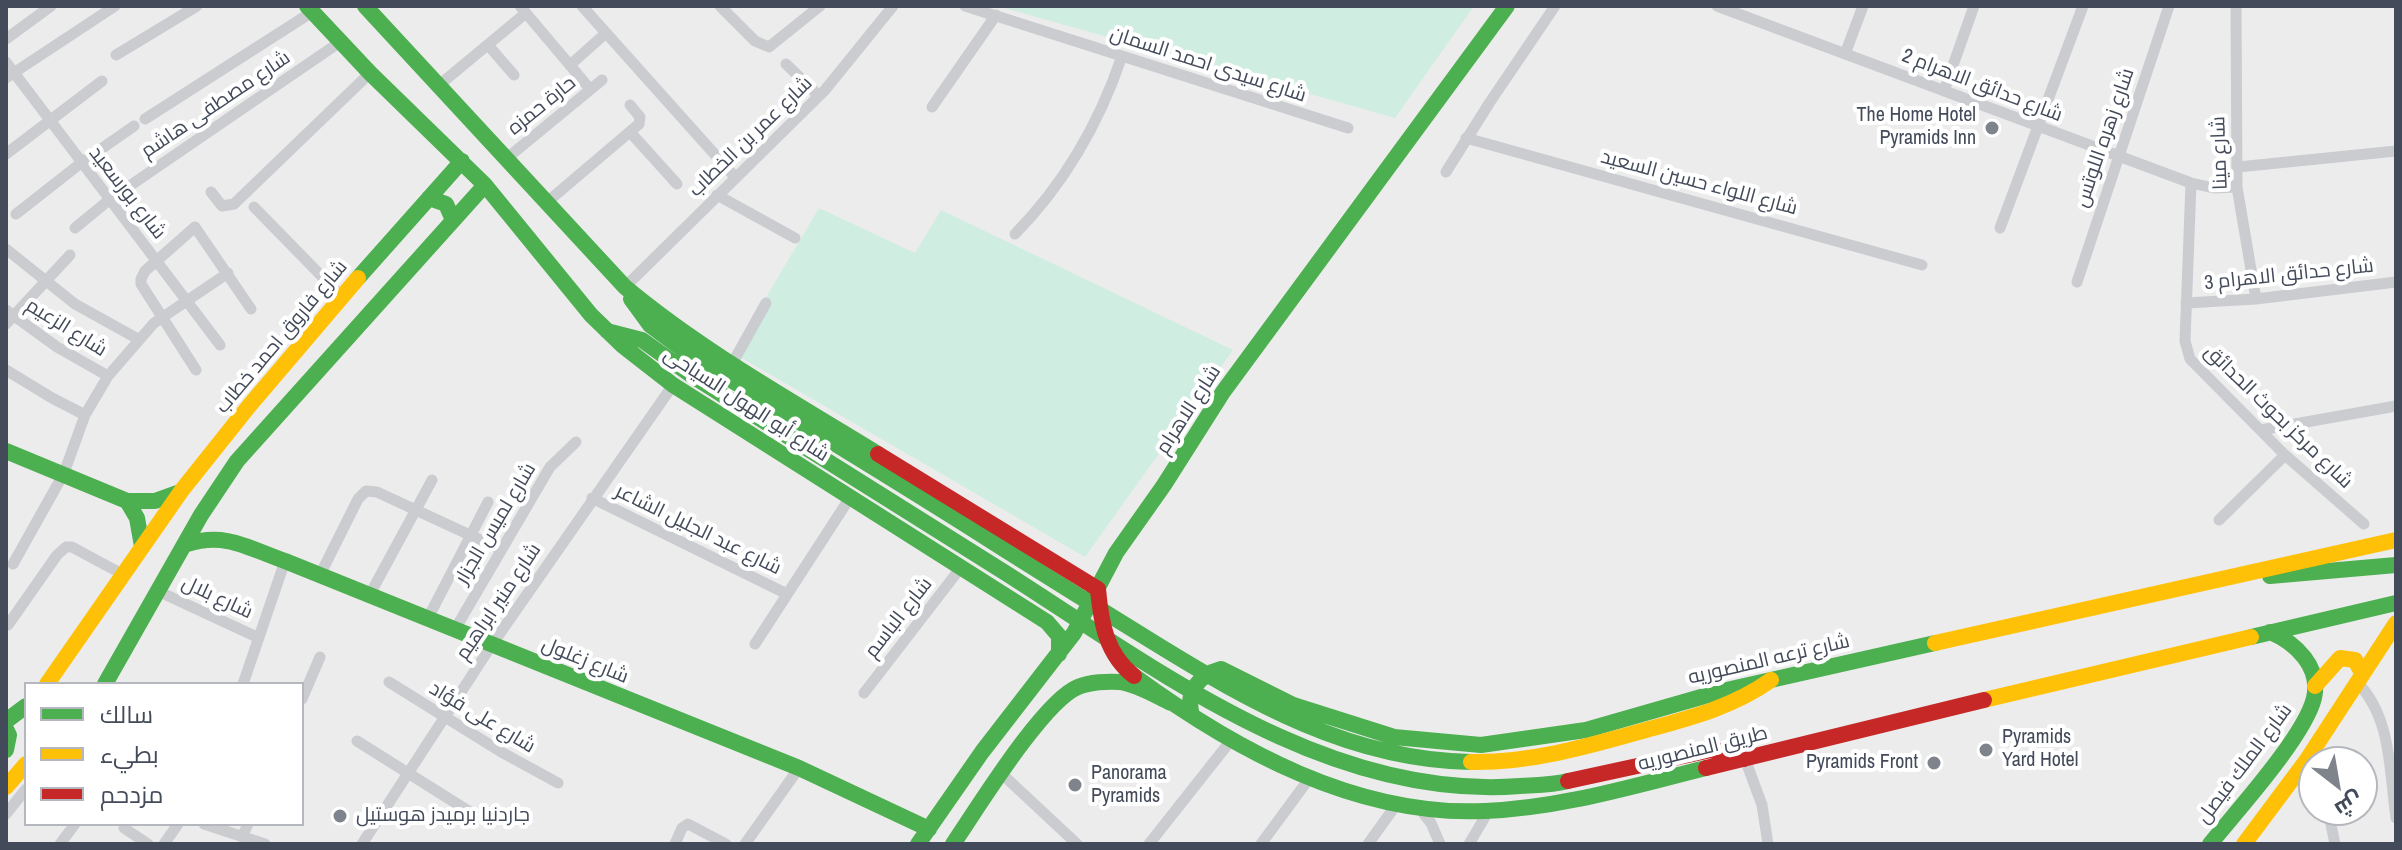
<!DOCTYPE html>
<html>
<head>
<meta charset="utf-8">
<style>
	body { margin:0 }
	#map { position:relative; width:2402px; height:850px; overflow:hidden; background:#edecec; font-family:"Archivo Narrow",Cairo,sans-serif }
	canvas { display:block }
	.frame { position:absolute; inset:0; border:8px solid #434a59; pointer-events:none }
	.legend { position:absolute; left:24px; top:682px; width:280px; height:144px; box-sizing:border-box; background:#fff; border:2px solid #b4b7bd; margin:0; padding:10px 14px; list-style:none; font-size:24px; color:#434a59 }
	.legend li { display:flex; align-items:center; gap:16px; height:40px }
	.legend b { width:40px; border:2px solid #b4b7bd }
	.north { position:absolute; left:2298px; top:746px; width:80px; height:80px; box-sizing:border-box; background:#fff; border:2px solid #b4b7bd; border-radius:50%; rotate:149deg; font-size:22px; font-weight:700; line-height:32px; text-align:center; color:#434a59 }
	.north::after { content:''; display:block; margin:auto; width:28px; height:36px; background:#7e838c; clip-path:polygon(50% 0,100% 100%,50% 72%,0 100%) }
</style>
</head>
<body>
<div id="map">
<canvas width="2402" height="850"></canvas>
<div class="frame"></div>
<ul class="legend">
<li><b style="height:10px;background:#4caf50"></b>سالك</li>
<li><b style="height:10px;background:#ffc107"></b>بطيء</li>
<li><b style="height:10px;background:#c62828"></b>مزدحم</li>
</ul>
<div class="north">ش</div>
</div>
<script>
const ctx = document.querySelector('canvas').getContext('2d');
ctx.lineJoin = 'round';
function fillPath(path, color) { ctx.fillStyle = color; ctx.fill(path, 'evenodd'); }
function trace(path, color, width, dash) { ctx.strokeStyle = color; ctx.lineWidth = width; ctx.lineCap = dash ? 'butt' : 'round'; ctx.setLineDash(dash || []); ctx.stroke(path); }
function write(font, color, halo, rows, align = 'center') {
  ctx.font = font + ' "Archivo Narrow",Cairo,sans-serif'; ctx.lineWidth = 8; ctx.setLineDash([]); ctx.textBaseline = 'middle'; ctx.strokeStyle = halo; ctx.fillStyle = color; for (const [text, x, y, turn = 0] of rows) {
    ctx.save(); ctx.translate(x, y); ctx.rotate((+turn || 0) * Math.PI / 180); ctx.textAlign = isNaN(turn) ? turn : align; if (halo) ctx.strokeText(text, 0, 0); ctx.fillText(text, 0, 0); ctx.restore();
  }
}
fillPath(new Path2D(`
	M997,6H1474L1395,118Z
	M819,208L915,253L941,210L1233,350L1085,557L733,353Z`), '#cfeee1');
trace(new Path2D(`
	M520,6L590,89
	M582,6L735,177
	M720,6L755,41L769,47L820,6
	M965,6L1348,128
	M1717,6L2191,183L2214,188L2237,187
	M2236,6L2237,187L2256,299
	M6,39L51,6
	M488,45L514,75
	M1845,54L1863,6
	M116,55L197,6
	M6,62L220,345
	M786,64L819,96
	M570,65L606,33
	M6,78L115,6
	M438,86L526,13
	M1944,91L1974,6
	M932,107L996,15
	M145,119L312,12
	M630,132L677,184
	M1466,138L1922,265
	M6,154L102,81
	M506,159L602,80
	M2238,167L2396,151
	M1446,172L1490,102L1555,6
	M2191,183L2185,341L2190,359L2285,455L2364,524
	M211,192L222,206L234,204L370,73
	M717,195L795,238
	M546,203L639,124L640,117L630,105
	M254,207L341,296
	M16,214L81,163L134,126
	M75,228L109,200L340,42
	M2000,228L2083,6
	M1015,234C1065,183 1099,124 1122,56
	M6,249L75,304L138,339
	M2077,282L2169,6
	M625,287L825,90L893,6
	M2186,303L2256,299L2396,282
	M6,310L57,347L108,376
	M6,324L70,255
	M732,364L766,303
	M6,370L52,398L85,415
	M196,370L141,284V279L145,271L195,227L251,309
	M2261,430L2396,406
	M592,498L787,594
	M2219,520L2285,455
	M13,564L64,473L85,415L108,376L154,323L228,273
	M320,575L358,499L366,491L377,492L500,549
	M160,592L259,638
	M369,596L432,480
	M427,620L488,502
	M8,625L57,555L66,547H72L124,575
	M454,631L550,467L576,442
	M755,644L851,496
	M2356,681C2392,717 2389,770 2396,818
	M389,682L503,753L558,783
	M243,684L285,561
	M864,693L962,566
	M302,699L320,657
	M357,741L478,817
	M1745,759L1762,805L1768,844
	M1002,774L1077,844
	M1420,809L1431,823L1440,844
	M2328,810L2335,844
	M6,814L26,789
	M204,824L265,844
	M124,828L148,844
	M242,837L248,824
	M60,844L75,824
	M164,844L178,824
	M362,844L491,646L673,385
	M675,844L682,828L688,824L726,844
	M745,844L799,768
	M1149,844L1232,739
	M1261,844L1311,776
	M1368,844L1396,805
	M1469,844L1488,812`), '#caccd0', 11);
trace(new Path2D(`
	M307,6L370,73L485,185L591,315L623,346L673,385L1047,622L1059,636V654
	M365,6L625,287C703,352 792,401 878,454
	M429,198L446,204L453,220
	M358,278L462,161
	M631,299L650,325L689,354C789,416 889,476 988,539C1043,574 1098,608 1153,642C1252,703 1351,760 1471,762
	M607,331L642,340L691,375C795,441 900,507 1004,572C1158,670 1328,801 1520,786C1536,785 1553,785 1568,781
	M6,451L127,501H155L180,492
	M127,501L137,518L142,546
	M187,544C226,532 248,548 285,561L799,768L929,829
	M2270,576L2396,565
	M2251,637L2396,603
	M1134,676C1235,750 1357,817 1485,811C1561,808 1633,786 1706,768
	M105,684L201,515L237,461L485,185
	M1192,715C1185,692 1199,675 1221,669L1293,705L1394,737L1481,745L1586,730L1722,691L1935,643
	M6,721L26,706
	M6,729L9,735L6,750
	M918,844L982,752L1074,633L1116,553L1164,485L1223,392L1507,6
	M953,844C977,809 1043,701 1078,687C1090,682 1108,681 1120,682C1137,684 1156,696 1171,703
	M2210,844C2236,812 2305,736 2314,698C2321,667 2296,643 2270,632`), '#4caf50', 16);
trace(new Path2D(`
	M1935,643L2396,540
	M47,684L182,490L249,406L358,278
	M2315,686L2340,658L2355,660L2362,673
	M1984,700L2251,637
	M1471,762C1531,763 1589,746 1646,730C1690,718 1733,707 1771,680
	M6,787L26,764
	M2244,844L2306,761L2396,623`), '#ffc107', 16);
trace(new Path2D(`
	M878,454L1098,589C1101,623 1106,654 1134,676
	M1706,768L1984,700
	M1568,781L1711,750L1729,752L1744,759`), '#c62828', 16);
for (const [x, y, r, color] of [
	[1992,128,8,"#7e838c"],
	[1986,750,8,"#7e838c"],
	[1934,763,8,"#7e838c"],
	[1075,785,8,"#7e838c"],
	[340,816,8,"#7e838c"]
]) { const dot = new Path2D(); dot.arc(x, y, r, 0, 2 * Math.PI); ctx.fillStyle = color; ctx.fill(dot); trace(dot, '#fff', 3); }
write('20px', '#434a59', '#fff', [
	["شارع سيدى احمد السمان",1208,65,18],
	["شارع حدائق الاهرام 2",1982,86,21],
	["شارع مصطفى هاشم",216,105,-34],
	["حارة حمزه",542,106,-39],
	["شارع عمر بن الخطاب",751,137,-44],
	["شارع زهره اللوتس",2105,138,-71],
	["شارع مينا",2220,153,-92],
	["شارع اللواء حسين السعيد",1699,183,15],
	["شارع بورسعيد",127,193,52],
	["شارع حدائق الاهرام 3",2289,275,-6],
	["شارع الزعيم",66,328,32],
	["شارع فاروق احمد خطاب",282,337,-50],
	["شارع أبو الهول السياحى",746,405,33],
	["شارع الاهرام",1189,410,-57],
	["شارع مركز بحوث الحدائق",2278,417,44],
	["شارع لميس الجزار",496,524,-59],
	["شارع عبد الجليل الشاعر",698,530,26],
	["شارع بلال",217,598,25],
	["شارع منير ابراهيم",499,602,-56],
	["شارع الباسم",899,618,-52],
	["شارع ترعه المنصوريه",1769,660,-13],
	["شارع زغلول",585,661,22],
	["شارع على فؤاد",482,718,31],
	["طريق المنصوريه",1703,749,-14],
	["شارع الملك فيصل",2245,764,-53]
]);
write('20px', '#434a59', '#fff', [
	["The Home Hotel",1976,116,"right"],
	["Pyramids Inn",1976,139,"right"],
	["Pyramids",2002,738],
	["Yard Hotel",2002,761],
	["Pyramids Front",1918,763,"right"],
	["Panorama",1091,774],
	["Pyramids",1091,797],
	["جاردنيا برميدز هوستيل",356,816]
], 'left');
</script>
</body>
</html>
